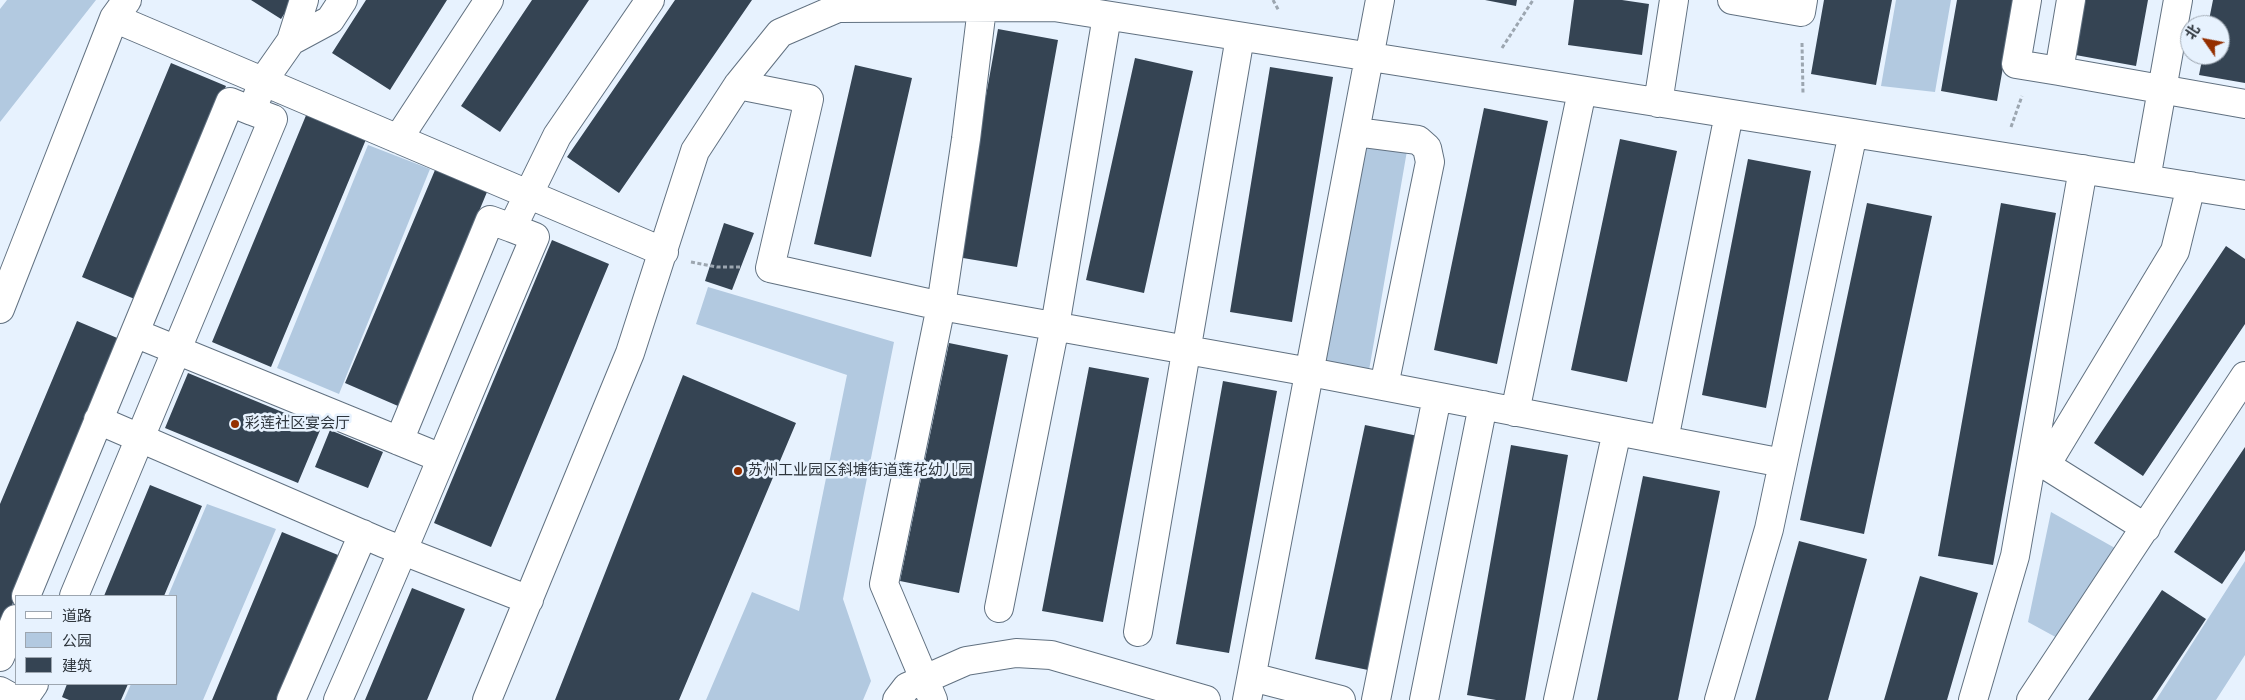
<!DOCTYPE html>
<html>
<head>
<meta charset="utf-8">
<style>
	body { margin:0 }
	#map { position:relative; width:2245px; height:700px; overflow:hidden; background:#e7f2fe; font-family:"Fira Sans","Noto Sans SC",sans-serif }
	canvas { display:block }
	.legend { position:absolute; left:15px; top:595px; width:162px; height:90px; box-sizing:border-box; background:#e7f2fe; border:1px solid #9da6b0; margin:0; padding:6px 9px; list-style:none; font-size:15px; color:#2e353c }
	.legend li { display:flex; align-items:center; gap:10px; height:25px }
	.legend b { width:25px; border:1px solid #9da6b0 }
	.north { position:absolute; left:2180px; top:15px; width:50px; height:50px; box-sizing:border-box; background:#e7f2fe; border:1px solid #9da6b0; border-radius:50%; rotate:303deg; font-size:14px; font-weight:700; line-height:20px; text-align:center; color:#2e353c }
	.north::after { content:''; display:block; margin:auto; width:18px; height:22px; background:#942f00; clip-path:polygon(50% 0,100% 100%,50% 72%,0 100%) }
</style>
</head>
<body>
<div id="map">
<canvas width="2245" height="700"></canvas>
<ul class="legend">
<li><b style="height:6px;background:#fff"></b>道路</li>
<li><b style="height:14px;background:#b2c9e0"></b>公园</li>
<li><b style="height:14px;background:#354453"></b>建筑</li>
</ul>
<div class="north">北</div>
</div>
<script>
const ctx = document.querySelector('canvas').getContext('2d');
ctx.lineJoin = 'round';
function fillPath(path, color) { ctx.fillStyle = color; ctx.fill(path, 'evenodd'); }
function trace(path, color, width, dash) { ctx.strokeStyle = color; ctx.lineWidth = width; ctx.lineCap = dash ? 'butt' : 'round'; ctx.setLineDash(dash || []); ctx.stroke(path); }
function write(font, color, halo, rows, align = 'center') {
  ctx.font = font + ' "Fira Sans","Noto Sans SC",sans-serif'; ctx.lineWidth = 5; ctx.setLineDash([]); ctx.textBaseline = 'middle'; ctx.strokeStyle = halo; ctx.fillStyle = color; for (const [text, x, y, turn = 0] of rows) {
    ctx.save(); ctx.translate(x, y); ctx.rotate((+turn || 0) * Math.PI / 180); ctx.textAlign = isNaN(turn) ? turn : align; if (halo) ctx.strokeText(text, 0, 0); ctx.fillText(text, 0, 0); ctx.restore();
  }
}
fillPath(new Path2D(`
	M7,0H96L0,122V9Z
	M1896,0H1951L1935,92L1881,86Z
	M1363,139L1408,145L1368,376L1320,366Z
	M368,145L430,169L339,394L277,368Z
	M708,287L894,342L843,599L871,681L863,700H706L752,592L799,611L847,375L696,324Z
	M207,504L276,529L203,700H124L131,684H176V596H168Z
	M2051,512L2122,552L2061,640L2028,622Z
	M2245,561V655L2216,700H2156Z`), '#b2c9e0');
fillPath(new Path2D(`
	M251,0H293L281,19Z
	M366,0H447L390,90L332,53Z
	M532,0H589L500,132L461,106Z
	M675,0H752L619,193L567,157Z
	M1485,0H1517L1516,6Z
	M1574,0H1622L1649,4L1642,55L1568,45Z
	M1824,0H1892L1876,85L1811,74Z
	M1957,0H2015L1997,101L1941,91Z
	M2079,0H2148L2136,66L2070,54Z
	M2213,0H2245V83L2199,75L2203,55H2220V25H2208Z
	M998,29L1058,40L1017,267L957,257Z
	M1135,58L1193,71L1144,293L1086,280Z
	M171,63L226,86L137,300L82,277Z
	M855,65L912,78L871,257L814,244Z
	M1270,67L1333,77L1292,322L1230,312Z
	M1484,108L1548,121L1497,364L1434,350Z
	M307,113L367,137L271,367L212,342Z
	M1620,139L1677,151L1627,382L1571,370Z
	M1748,159L1811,171L1766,408L1702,395Z
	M435,170L487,192L398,406L345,383Z
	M1867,203L1932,216L1864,534L1800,520Z
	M2001,203L2056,213L1993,565L1938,556Z
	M724,223L754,233L732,290L705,281Z
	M552,240L609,264L491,547L434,523Z
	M2226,246L2245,259V324L2143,476L2094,443Z
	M77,321L122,340L0,634V504Z
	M949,343L1008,355L959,593L900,581Z
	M1089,367L1149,378L1103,622L1042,611Z
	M188,373L321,428L298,483L165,428Z
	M683,375L796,423L679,700H555Z
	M1223,381L1277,391L1229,653L1176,644Z
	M1365,425L1418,436L1368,670L1315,659Z
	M330,430L383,452L368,488L315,467Z
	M1511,445L1568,455L1525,700H1496L1467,695Z
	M2245,447V550L2222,584L2174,552Z
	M1643,476L1720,491L1678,700H1597Z
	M150,485L202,506L164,596H104Z
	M282,532L338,555L277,700H212Z
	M1799,541L1867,559L1828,700H1755Z
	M1920,576L1978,593L1947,700H1884Z
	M412,588L465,609L427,700H365Z
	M2162,590L2206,619L2152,700H2088Z
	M67,684H128L121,700H69L62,697Z`), '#354453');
const minor = new Path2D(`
	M304,0L291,41L330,20L343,0
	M1732,0L1801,12L1803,0
	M2027,0L2016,64L2059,71L2071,0
	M982,8L966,139L941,306L1310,372L1783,463
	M114,18L664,252
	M2059,71L2245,104
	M738,85L809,99L770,268L941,306L884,584L933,700
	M1658,103L1674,0
	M1356,132L1418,140L1427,148L1430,162L1384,386
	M398,139L489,0
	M2146,179L2178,0
	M0,309L114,18L127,0
	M135,333L441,458
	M1515,412L1582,91
	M98,420L383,543L529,600
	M1664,440L1729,114
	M399,441L490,220L512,228
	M2033,457L2146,528
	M2046,465L2175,251L2191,186
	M26,596L230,102L252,111L263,81L291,41
	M74,596L273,119L252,111
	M999,608L1055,326L1107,16
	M1138,632L1240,37
	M0,657L16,619
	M1252,677L1341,700
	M0,691L16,700
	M23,700L34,684
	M291,700L363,534
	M338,700C406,547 469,391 535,237L512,228L557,136L650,0
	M487,700L630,353L695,151L738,85L780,33L838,8L1054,7L2245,195
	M897,700L907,687L966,661L1016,653L1051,655L1206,700
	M1247,700L1380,0
	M1376,700L1437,397
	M1424,700L1483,405
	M1558,700L1617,431
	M1719,700L1769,529L1853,133
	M1973,700L2015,556L2083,169
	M2031,700L2245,376`);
trace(minor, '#617181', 30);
trace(new Path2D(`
	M1273,0L1279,11
	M1802,43L1803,94
	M1502,48L1533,0
	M2011,127L2022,96
	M691,262L717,267H742`), '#9ca6b0', 3, [4, 2.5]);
trace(minor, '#fff', 28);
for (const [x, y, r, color] of [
	[235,424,5,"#942f00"],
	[738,471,5,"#942f00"]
]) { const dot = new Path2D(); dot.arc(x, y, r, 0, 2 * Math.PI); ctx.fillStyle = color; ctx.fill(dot); trace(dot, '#e7f2fe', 2); }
write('15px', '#2e353c', '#e7f2fe', [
	["彩莲社区宴会厅",245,424],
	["苏州工业园区斜塘街道莲花幼儿园",748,471]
], 'left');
</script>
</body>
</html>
